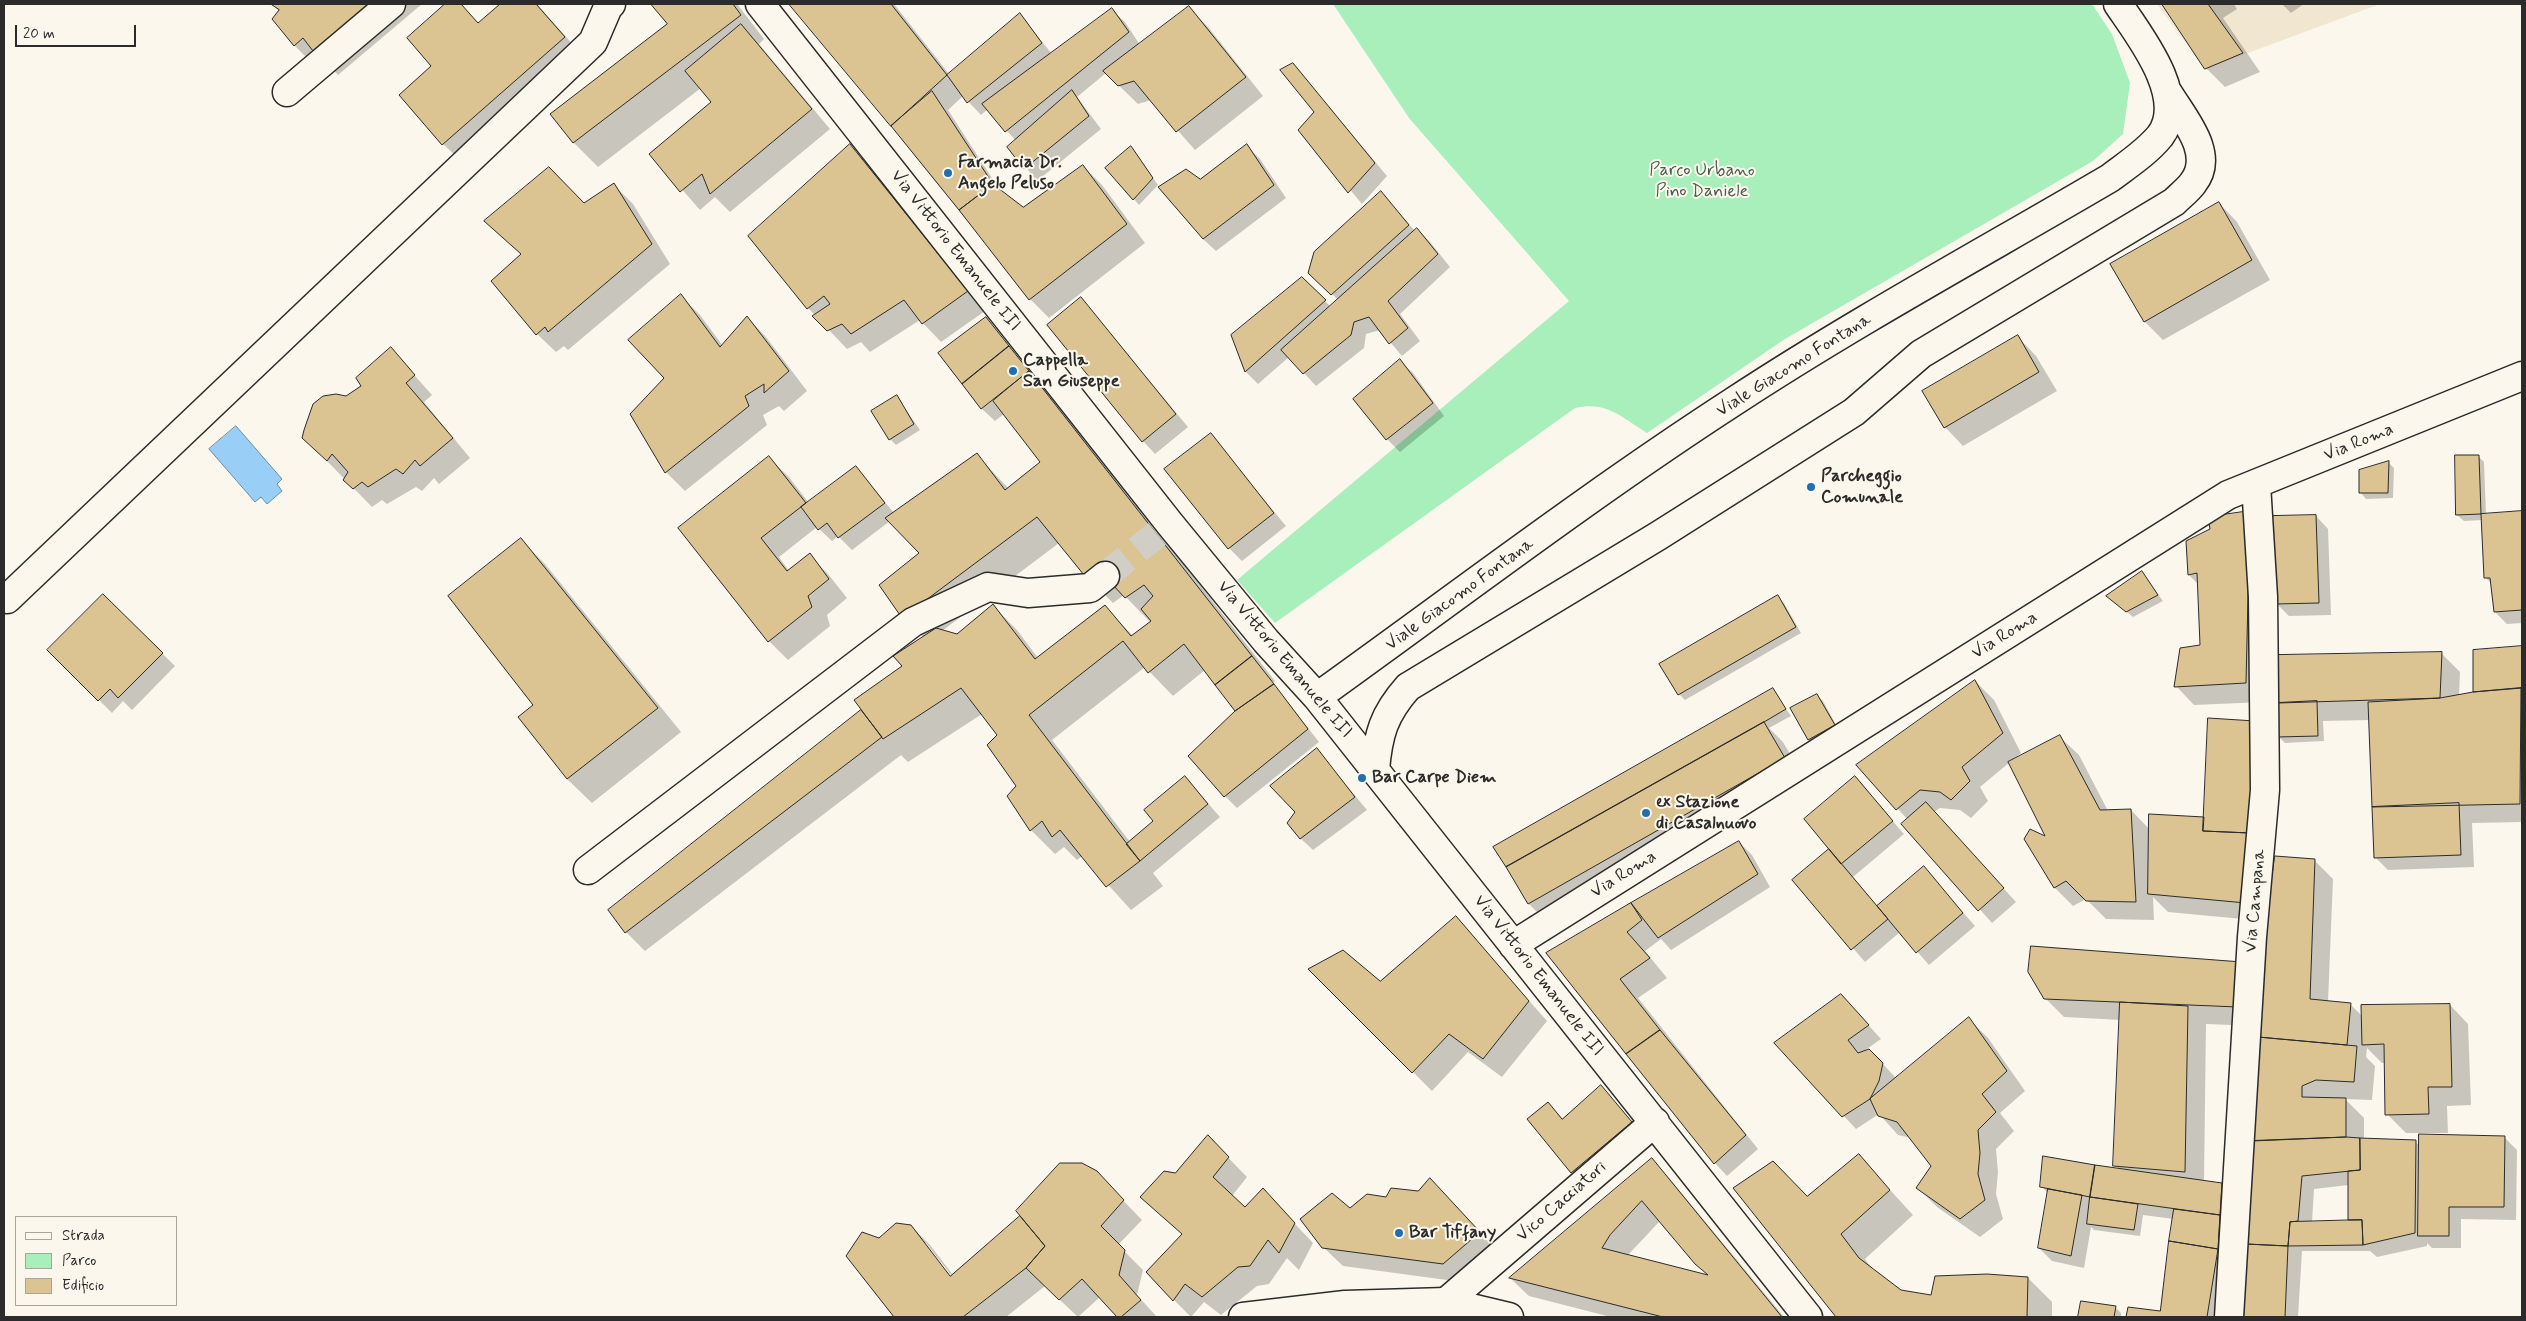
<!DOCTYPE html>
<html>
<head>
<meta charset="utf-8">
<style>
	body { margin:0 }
	#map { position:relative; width:2526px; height:1321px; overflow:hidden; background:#fbf7ec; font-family:Mynerve,sans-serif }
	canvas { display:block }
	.frame { position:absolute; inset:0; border:5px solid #2b2b2b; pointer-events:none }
	.legend { position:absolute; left:15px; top:1216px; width:162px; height:90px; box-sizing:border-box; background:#fbf7ec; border:1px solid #a8a59f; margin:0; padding:6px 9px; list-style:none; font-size:15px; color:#2b2b2b }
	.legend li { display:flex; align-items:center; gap:10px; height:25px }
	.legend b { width:25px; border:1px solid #a8a59f }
	.scale { position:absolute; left:15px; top:25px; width:121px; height:22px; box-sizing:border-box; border:2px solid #2b2b2b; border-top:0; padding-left:6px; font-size:15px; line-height:18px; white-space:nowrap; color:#2b2b2b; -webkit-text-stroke:4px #fbf7ec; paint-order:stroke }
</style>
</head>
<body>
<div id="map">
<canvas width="2526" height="1321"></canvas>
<div class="frame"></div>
<ul class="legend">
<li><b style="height:6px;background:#fbf7ec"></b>Strada</li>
<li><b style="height:14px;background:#a8efbc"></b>Parco</li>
<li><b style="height:14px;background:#dbc392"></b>Edificio</li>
</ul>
<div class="scale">20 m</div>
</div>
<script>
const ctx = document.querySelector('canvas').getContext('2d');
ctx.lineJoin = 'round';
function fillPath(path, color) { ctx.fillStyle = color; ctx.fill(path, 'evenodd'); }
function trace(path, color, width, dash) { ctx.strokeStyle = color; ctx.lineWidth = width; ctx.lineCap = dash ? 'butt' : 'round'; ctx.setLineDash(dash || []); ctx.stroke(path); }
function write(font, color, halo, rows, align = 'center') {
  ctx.font = font + ' Mynerve,sans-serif'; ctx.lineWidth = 4; ctx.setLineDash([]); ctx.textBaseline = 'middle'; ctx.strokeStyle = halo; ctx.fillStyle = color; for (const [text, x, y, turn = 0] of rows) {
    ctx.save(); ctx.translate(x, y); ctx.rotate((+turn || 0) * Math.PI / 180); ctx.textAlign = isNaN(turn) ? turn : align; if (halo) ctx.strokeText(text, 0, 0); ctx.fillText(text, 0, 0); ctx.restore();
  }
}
fillPath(new Path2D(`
	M2157,4H2380L2205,69Z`), '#f1e7d1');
fillPath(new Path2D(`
	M1333,4H2092L2112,34L2130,83L2123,134L2093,161L1785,339L1647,433C1621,417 1607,401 1575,408L1275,623L1237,580L1569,301L1409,118Z`), '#a8efbc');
const water = new Path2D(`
	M236,426L282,479L277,484L282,491L267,504L261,497L255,502L209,449Z`);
fillPath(water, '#99cef7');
trace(water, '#6d8da5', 1);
fillPath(new Path2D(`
	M272,4H422L338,75L327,63L319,70L295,46L274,19L279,11Z
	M447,4H460L479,24L502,4H537L583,56L462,162L443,144L433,66L408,38Z
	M653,4H737L764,39L759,44L830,129L730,212L715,197L700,210L651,154L712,102L701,88L598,167L574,143L552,114L669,25Z
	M793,4H894L949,74L1020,15L1052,54L1112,10L1125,22L1140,45L1189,8L1208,27L1263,96L1195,150L1151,100L1138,104L1106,73L1077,97L1101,129L1037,181L1009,147L1016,141L988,109L981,115L963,96L948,110L1001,192L1023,209L1083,166L1102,185L1145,243L1049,318L1030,299Z
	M2164,4H2234L2237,9L2223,18L2260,72L2225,87L2206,68Z
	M2282,4H2304L2291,13Z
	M1293,64L1387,176L1362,204L1300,130L1316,112Z
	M850,146L868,165L985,311L941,342L920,320L870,352L861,342L847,349L808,308Z
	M1247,146L1260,159L1286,198L1216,251L1203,239L1200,181Z
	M1131,147L1158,185L1139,205L1134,199Z
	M614,185L633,204L670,264L568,350L564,346L556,352L537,334L522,255L486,221L584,205Z
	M1381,193L1415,231L1417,229L1430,242L1450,267L1400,314L1420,341L1402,356L1380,330L1366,334L1364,348L1316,386L1289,357L1258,384L1246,372L1232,336L1302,278L1331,307L1338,300L1310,272Z
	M2219,203L2237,222L2270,280L2163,340L2145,322L2111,265Z
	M681,296L700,315L723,346L748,318L766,337L807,391L784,411L779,406L763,415L767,425L685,491L666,472L631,415L666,378Z
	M1081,299L1188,427L1155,454L1143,441Z
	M986,319L1053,397L1275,681L1273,683L1319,742L1237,808L1225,796L1237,711L1205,670L1173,696L1145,667L1052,740L1130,842L1155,821L1185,777L1220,817L1153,873L1163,886L1131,910L1082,856L1077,860L1064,847L1055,854L1031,830L999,736L982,714L908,762L901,755L645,951L626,932L867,715L924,638L903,618L921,553L890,521L852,550L838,536L832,541L817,527L779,557L789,571L809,555L828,574L847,598L827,615L830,626L788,660L769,641L680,528L769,458L788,476L809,503L856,467L894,513L977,455L1009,489L1042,462L1004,414L995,421L982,409L940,353ZM1059,543L1089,579L1113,603L1124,595L1151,623L1133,636L1105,607L1038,658L1017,630L993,606L958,635L942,631Z
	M2018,337L2036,356L2057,391L1963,446L1945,427Z
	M391,349L432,395L424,402L470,458L439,484L434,478L422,491L416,487L387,504L382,500L372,507L323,457L347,398L362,386Z
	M1400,361L1413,373L1444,416L1400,452L1387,439Z
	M897,397L920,430L896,445L890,439Z
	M1210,435L1286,526L1242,561L1229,548Z
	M2478,456L2484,462L2486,515L2522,512V623L2507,624L2495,612L2492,584L2486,578L2483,520L2464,521L2457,515Z
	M2388,462L2394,468L2393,498L2366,499L2360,492Z
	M2249,512L2264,702L2194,705L2176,686L2202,646L2199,585L2189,575Z
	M2316,516L2328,529L2331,615L2289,616L2276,603Z
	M521,540L545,564L681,732L592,803L567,779L535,705Z
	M2142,573L2163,601L2133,617L2107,596Z
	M103,595L175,666L132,710L123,701L112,713L49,650Z
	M1778,597L1784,603L1801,633L1685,700L1679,694Z
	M2522,647V822L2472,823L2474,867L2388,870L2375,857L2370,720L2323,721L2324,741L2285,743L2279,737V656L2441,653L2460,672L2459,696L2474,693V651Z
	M1975,681L1994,700L2021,753L2011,761L2060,737L2079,755L2108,811L2131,810L2150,830L2264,921L2168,912L2153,897L2154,920L2106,919L2086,899L2073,906L2055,888L2048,839L2010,762L1980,787L1988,801L1971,818L1960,810L1940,808L1934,812L2016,902L1992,923L1903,824L1908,820L1858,765Z
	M1772,689L1791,716L1769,728L1783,742L1803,777L1547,922L1529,904Z
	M1817,695L1823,701L1840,732L1815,745L1809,739Z
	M1317,750L1367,810L1313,850L1300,838L1296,812Z
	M1855,777L1904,834L1853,877L1878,907L1924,868L1975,926L1929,965L1900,932L1865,962L1794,880L1831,849Z
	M1739,842L1752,855L1770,887L1671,950L1661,939L1645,951L1667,978L1638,998L1758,1149L1727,1176L1715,1163L1548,954Z
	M2314,860L2333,879L2328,1002L2350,1004L2362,1016L2450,1005L2468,1024L2471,1105L2447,1106L2448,1133H2406L2387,1114L2385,1063H2382L2367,1048L2366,1057L2375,1066L2372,1100L2345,1099L2364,1118V1139L2415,1141L2420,1147L2504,1137L2517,1150L2516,1220L2461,1219V1248H2432L2427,1243V1246L2377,1257L2370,1251H2302L2298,1317H2246L2266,927ZM2349,1185L2351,1222H2312L2314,1189Z
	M1456,918L1547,1021L1502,1077L1468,1052L1432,1091L1310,969L1380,983Z
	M2242,964L2257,1026L2206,1024L2204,1181L2221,1184L2234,1197L2222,1317H2127L2129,1308L2161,1313L2174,1219L2143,1215L2140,1236L2094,1230L2091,1227L2084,1268L2052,1261L2039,1248L2048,1193L2042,1187L2119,1170L2115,1165L2121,1020L2064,1017L2045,998Z
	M1854,1009L1881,1039L1861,1053L1882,1063L1895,1077L1894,1081L1969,1019L1988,1038L2025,1091L2000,1113L2014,1131L1996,1149L1998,1172L1996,1194L2003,1219L1980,1237L1937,1207L1918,1188L1932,1166L1911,1138L1898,1135L1879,1114L1856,1129L1776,1043Z
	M1601,1087L1644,1135L1585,1185L1572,1172L1548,1104L1563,1119Z
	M1208,1137L1247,1177L1232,1196L1245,1208L1263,1190L1313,1243L1299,1270L1287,1258L1269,1284L1257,1286L1221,1315L1204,1302L1191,1317L1174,1300L1183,1235L1142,1197L1176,1175Z
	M1859,1156L1913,1215L1865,1259L1873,1270L1901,1291L1932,1296L2028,1278L2052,1302V1317H1838L1735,1188L1807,1197Z
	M1651,1160L1670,1179L1784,1317H1611L1529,1296L1510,1278ZM1660,1221L1696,1264L1709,1276L1627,1256Z
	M1115,1192L1142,1220L1118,1245L1143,1270L1137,1295L1157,1317H1119L1100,1297L1078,1317L1045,1286L1006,1317H897L847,1255L911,1226L930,1245L953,1275L1022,1216ZM923,1243H926L955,1280L953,1281Z
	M1386,1198L1448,1199L1498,1251L1462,1282L1343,1266L1323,1247Z
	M2082,1302L2115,1307L2121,1313V1317H2080Z`), '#0003');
const building = new Path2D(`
	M271,4H370L313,51L303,38L294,46L272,19L279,10Z
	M445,4H461L478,23L500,4H536L565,37L442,145L399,95L431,66L407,38Z
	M651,4H733L741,15L573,143L550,114L667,24Z
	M789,4H891L947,75L891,126Z
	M2162,4H2208L2243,53L2205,69Z
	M1189,6L1246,77L1176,132L1134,81L1118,86L1103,71Z
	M1112,8L1129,32L1005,132L982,104Z
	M1020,13L1042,43L967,103L947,75Z
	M741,24L812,109L710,194L702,174L680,192L649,154L711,102L685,71Z
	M1293,63L1375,163L1348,193L1298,130L1314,112L1280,70Z
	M1072,90L1089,116L1024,169L1007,147Z
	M932,91L993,184L959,210L891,126Z
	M850,144L968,291L922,324L904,300L851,334L842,324L827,331L812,316L830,304L824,296L807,309L748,236Z
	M1247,144L1274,185L1203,239L1158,187L1186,169L1200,179Z
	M1131,146L1153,178L1133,200L1105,168Z
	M1083,165L1127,224L1029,300L959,210L993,184L1023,207Z
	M549,167L584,203L614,183L652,244L548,332L545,327L536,335L491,281L521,254L484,221Z
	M1381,191L1409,225L1331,295L1308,273L1314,252Z
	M2219,202L2252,260L2144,322L2110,264Z
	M1417,228L1438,254L1388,301L1408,328L1389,344L1369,317L1354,322L1351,335L1303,374L1281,350Z
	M1302,277L1326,300L1245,372L1231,335Z
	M681,294L720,347L747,316L789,371L764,393V384L745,396L749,406L665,473L630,414L664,378L628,340Z
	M1081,297L1176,414L1142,442L1047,325Z
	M986,317L1009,346L962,384L938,353Z
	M2018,335L2039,372L1944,428L1922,391Z
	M1009,346L1029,371L981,409L962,384Z
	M391,347L415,375L406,383L453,438L420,466L415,460L403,474L396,469L368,487L362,482L353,489L343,480L348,472L332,454L327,461L302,438L304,430L313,404L323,396L336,394L346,396L361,386L356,378Z
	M1400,359L1433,403L1386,440L1353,399Z
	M1029,371L1252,656L1215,685L1184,644L1148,673L1123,641L1029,715L1140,861L1106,887L1060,830L1052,837L1042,821L1030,831L1007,796L1016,786L987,745L997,735L961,688L883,739L854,700L902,666L893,656L936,628L957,634L993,604L1035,659L1105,605L1131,636L1151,621L1141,609L1153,596L1144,585L1125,598L1100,571L1088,580L1037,517L902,618L879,585L919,553L885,518L977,453L1005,490L1040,462L993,401Z
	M897,395L914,424L889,440L871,411Z
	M1211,433L1274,513L1228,549L1164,469Z
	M2455,455H2479L2481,514L2456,515Z
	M769,456L806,503L761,538L787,571L810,553L829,579L808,596L812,607L768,642L678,528Z
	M2389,461L2388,493H2359V470Z
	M856,466L885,503L838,538L827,523L818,530L801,507Z
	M2250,511L2246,683L2174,687L2180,648L2200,645L2197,573L2188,575L2186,541L2210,529L2208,517Z
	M2522,511V610L2494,612L2490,578H2484L2481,514Z
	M2316,515L2319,603L2275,604L2272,516Z
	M521,538L658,708L567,779L518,717L533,705L448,596Z
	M2142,571L2158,595L2126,612L2106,596Z
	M103,594L163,653L118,698L110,689L98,701L47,650Z
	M1778,595L1796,627L1678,695L1659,664Z
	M2522,646V688L2473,692V650Z
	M2442,652L2440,698L2278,703V655Z
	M1252,656L1274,684L1235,711L1215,685Z
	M1975,680L2003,733L1962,767L1970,781L1951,800L1940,792L1920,790L1896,810L1856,765Z
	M1274,684L1308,729L1224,797L1188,756L1235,711Z
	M1773,688L1786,709L1764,722L1506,867L1493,847Z
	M2521,688L2520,804L2372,807L2368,702L2440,698L2473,692Z
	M1817,694L1835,725L1808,740L1790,708Z
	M2317,701L2318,736L2277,737L2278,703Z
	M861,710L882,737L625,933L608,910Z
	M2208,718L2255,721L2250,833L2203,831Z
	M1764,722L1785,758L1528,904L1506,867Z
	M2060,735L2100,810L2131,809L2136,902L2086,901L2066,881L2054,888L2024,839L2030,829L2045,836L2008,762Z
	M1317,748L1355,797L1300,839L1287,823L1295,812L1270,786Z
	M1185,776L1208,804L1140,861L1126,844L1153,821L1144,810Z
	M1855,776L1893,821L1841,864L1804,819Z
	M1926,802L2004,888L1978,911L1901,824Z
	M2459,803L2461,855L2374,858L2372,807Z
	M2149,814L2204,817L2203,831L2250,833L2246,903L2148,894Z
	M1739,841L1758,874L1658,938L1631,903Z
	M1829,849L1888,919L1851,950L1792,880Z
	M2275,856L2315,859L2310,999L2351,1003L2347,1045L2258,1037L2265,926Z
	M1924,866L1963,913L1916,953L1877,906Z
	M1631,903L1642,920L1627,932L1650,958L1620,979L1660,1030L1626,1054L1546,953Z
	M1456,916L1529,1001L1483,1059L1449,1034L1412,1073L1308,969L1343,950L1380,981Z
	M2031,946L2242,962L2238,1007L2044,999L2028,972Z
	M1841,994L1869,1025L1848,1040L1858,1053L1869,1049L1883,1063L1879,1081L1870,1099L1842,1117L1774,1043Z
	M2120,1002L2188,1006L2185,1172L2113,1166Z
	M2450,1004L2452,1087H2428L2429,1114L2385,1115L2384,1044L2362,1045L2361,1005Z
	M1969,1017L2007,1071L1982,1094L1996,1112L1978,1130L1980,1153L1978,1174L1985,1200L1960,1219L1916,1188L1931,1166L1897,1122L1878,1116L1870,1099Z
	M1660,1030L1746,1135L1714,1164L1626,1054Z
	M2258,1037L2357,1046L2354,1082L2316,1080L2302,1086V1097L2346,1098V1137L2252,1141Z
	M1601,1085L1632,1122L1571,1173L1527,1119L1548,1102L1562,1119Z
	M2419,1134L2505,1136L2504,1207H2449V1236H2418Z
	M1208,1135L1229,1157L1213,1177L1245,1207L1263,1188L1295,1223L1279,1253L1268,1240L1250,1266L1238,1267L1202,1297L1185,1284L1173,1301L1146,1272L1182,1234L1140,1197L1164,1171L1175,1173Z
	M2346,1137L2360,1138V1170L2302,1176L2298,1221L2290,1222L2288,1246L2246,1244L2252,1141Z
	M2360,1138L2416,1140L2415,1233L2363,1245L2362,1220H2348V1171L2360,1170Z
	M1859,1154L1890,1190L1841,1234L1859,1258L1901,1290L1931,1295L1935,1276L1987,1274L2028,1277L2027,1317H1836L1733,1188L1773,1161L1807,1196Z
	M2043,1156L2095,1165L2090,1197L2040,1187Z
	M1652,1158L1782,1317H1663L1509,1278ZM1642,1201L1695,1264L1708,1275L1602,1248L1610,1235Z
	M1060,1163H1082L1097,1171L1124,1200L1101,1226L1125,1250L1119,1275L1141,1300L1121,1317H1117L1082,1279L1059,1300L1026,1268L1045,1246L1016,1211Z
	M2095,1165L2222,1183L2220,1215L2090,1197Z
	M1430,1178L1480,1232L1443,1264L1322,1248L1300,1219L1332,1193L1350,1208L1367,1194L1386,1197L1391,1188L1418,1191Z
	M2048,1189L2082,1195L2071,1256L2038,1248Z
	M2090,1197L2138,1204L2134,1230L2087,1224Z
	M2174,1209L2220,1215L2218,1249L2169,1241Z
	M1020,1216L1045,1246L1026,1268L963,1317H894L846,1256L862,1232L879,1238L896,1223L911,1225L950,1276Z
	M2362,1220L2363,1245L2288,1246L2290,1222Z
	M2169,1241L2218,1249L2207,1317H2126L2128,1307L2160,1311Z
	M2246,1244L2288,1246L2285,1317H2244Z
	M2081,1301L2116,1306L2114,1317H2078Z`);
fillPath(building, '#dbc392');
trace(building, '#2b2b2b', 1);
trace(new Path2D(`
	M1105,576L1157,534`), '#d1cec5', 28, [28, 14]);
const minor = new Path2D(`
	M760,4L1170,524L1266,641L1317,697L1808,1317
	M287,92L391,4
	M7,599L593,42L608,7L611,4
	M1317,697C1455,598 1591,494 1733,402C1855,322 1984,252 2110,178C2127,165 2146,153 2160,136C2189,98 2139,35 2118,4
	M1375,770C1378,734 1384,714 1408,687L1658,536L1854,412L1921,354L2174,202C2180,196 2188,190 2193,183C2216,154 2183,118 2168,93
	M588,870L913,622L988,587L1028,593L1090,588L1105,576
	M1513,945L2228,495L2522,376
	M1446,1302L1655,1122
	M2229,1317L2252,937L2265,790L2263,597L2256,484`);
const secondary = new Path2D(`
	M1243,1317L1345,1305L1446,1302L1509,1317`);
trace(minor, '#2b2b2b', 31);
trace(secondary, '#2b2b2b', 31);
trace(minor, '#fbf7ec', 28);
trace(secondary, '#fbf7ec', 28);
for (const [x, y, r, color] of [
	[948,173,5,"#1f6fb2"],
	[1013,371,5,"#1f6fb2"],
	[1811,487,5,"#1f6fb2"],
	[1362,778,5,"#1f6fb2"],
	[1646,813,5,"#1f6fb2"],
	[1399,1233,5,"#1f6fb2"]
]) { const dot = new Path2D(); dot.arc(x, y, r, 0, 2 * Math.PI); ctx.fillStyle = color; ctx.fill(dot); trace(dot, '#fbf7ec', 2); }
write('bold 18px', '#2b2b2b', '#fbf7ec', [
	["Farmacia Dr.",958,163],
	["Angelo Peluso",958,184],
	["Cappella",1023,361],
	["San Giuseppe",1023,382],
	["Parcheggio",1821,477],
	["Comunale",1821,498],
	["Bar Carpe Diem",1372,778],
	["ex Stazione",1656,803],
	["di Casalnuovo",1656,824],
	["Bar Tiffany",1409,1233]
], 'left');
write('18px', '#4a5c4f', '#fbf7ec', [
	["Parco Urbano",1702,171],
	["Pino Daniele",1702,192]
]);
write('18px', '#2b2b2b', '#fbf7ec', [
	["Via Vittorio Emanuele III",955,251,52],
	["Viale Giacomo Fontana",1794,366,-32],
	["Via Roma",2359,443,-22],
	["Viale Giacomo Fontana",1460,595,-36],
	["Via Roma",2005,636,-32],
	["Via Vittorio Emanuele III",1284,660,50],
	["Via Roma",1624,875,-32],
	["Via Campana",2256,901,-85],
	["Via Vittorio Emanuele III",1538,976,52],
	["Vico Cacciatori",1562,1202,-41]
]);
</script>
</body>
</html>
